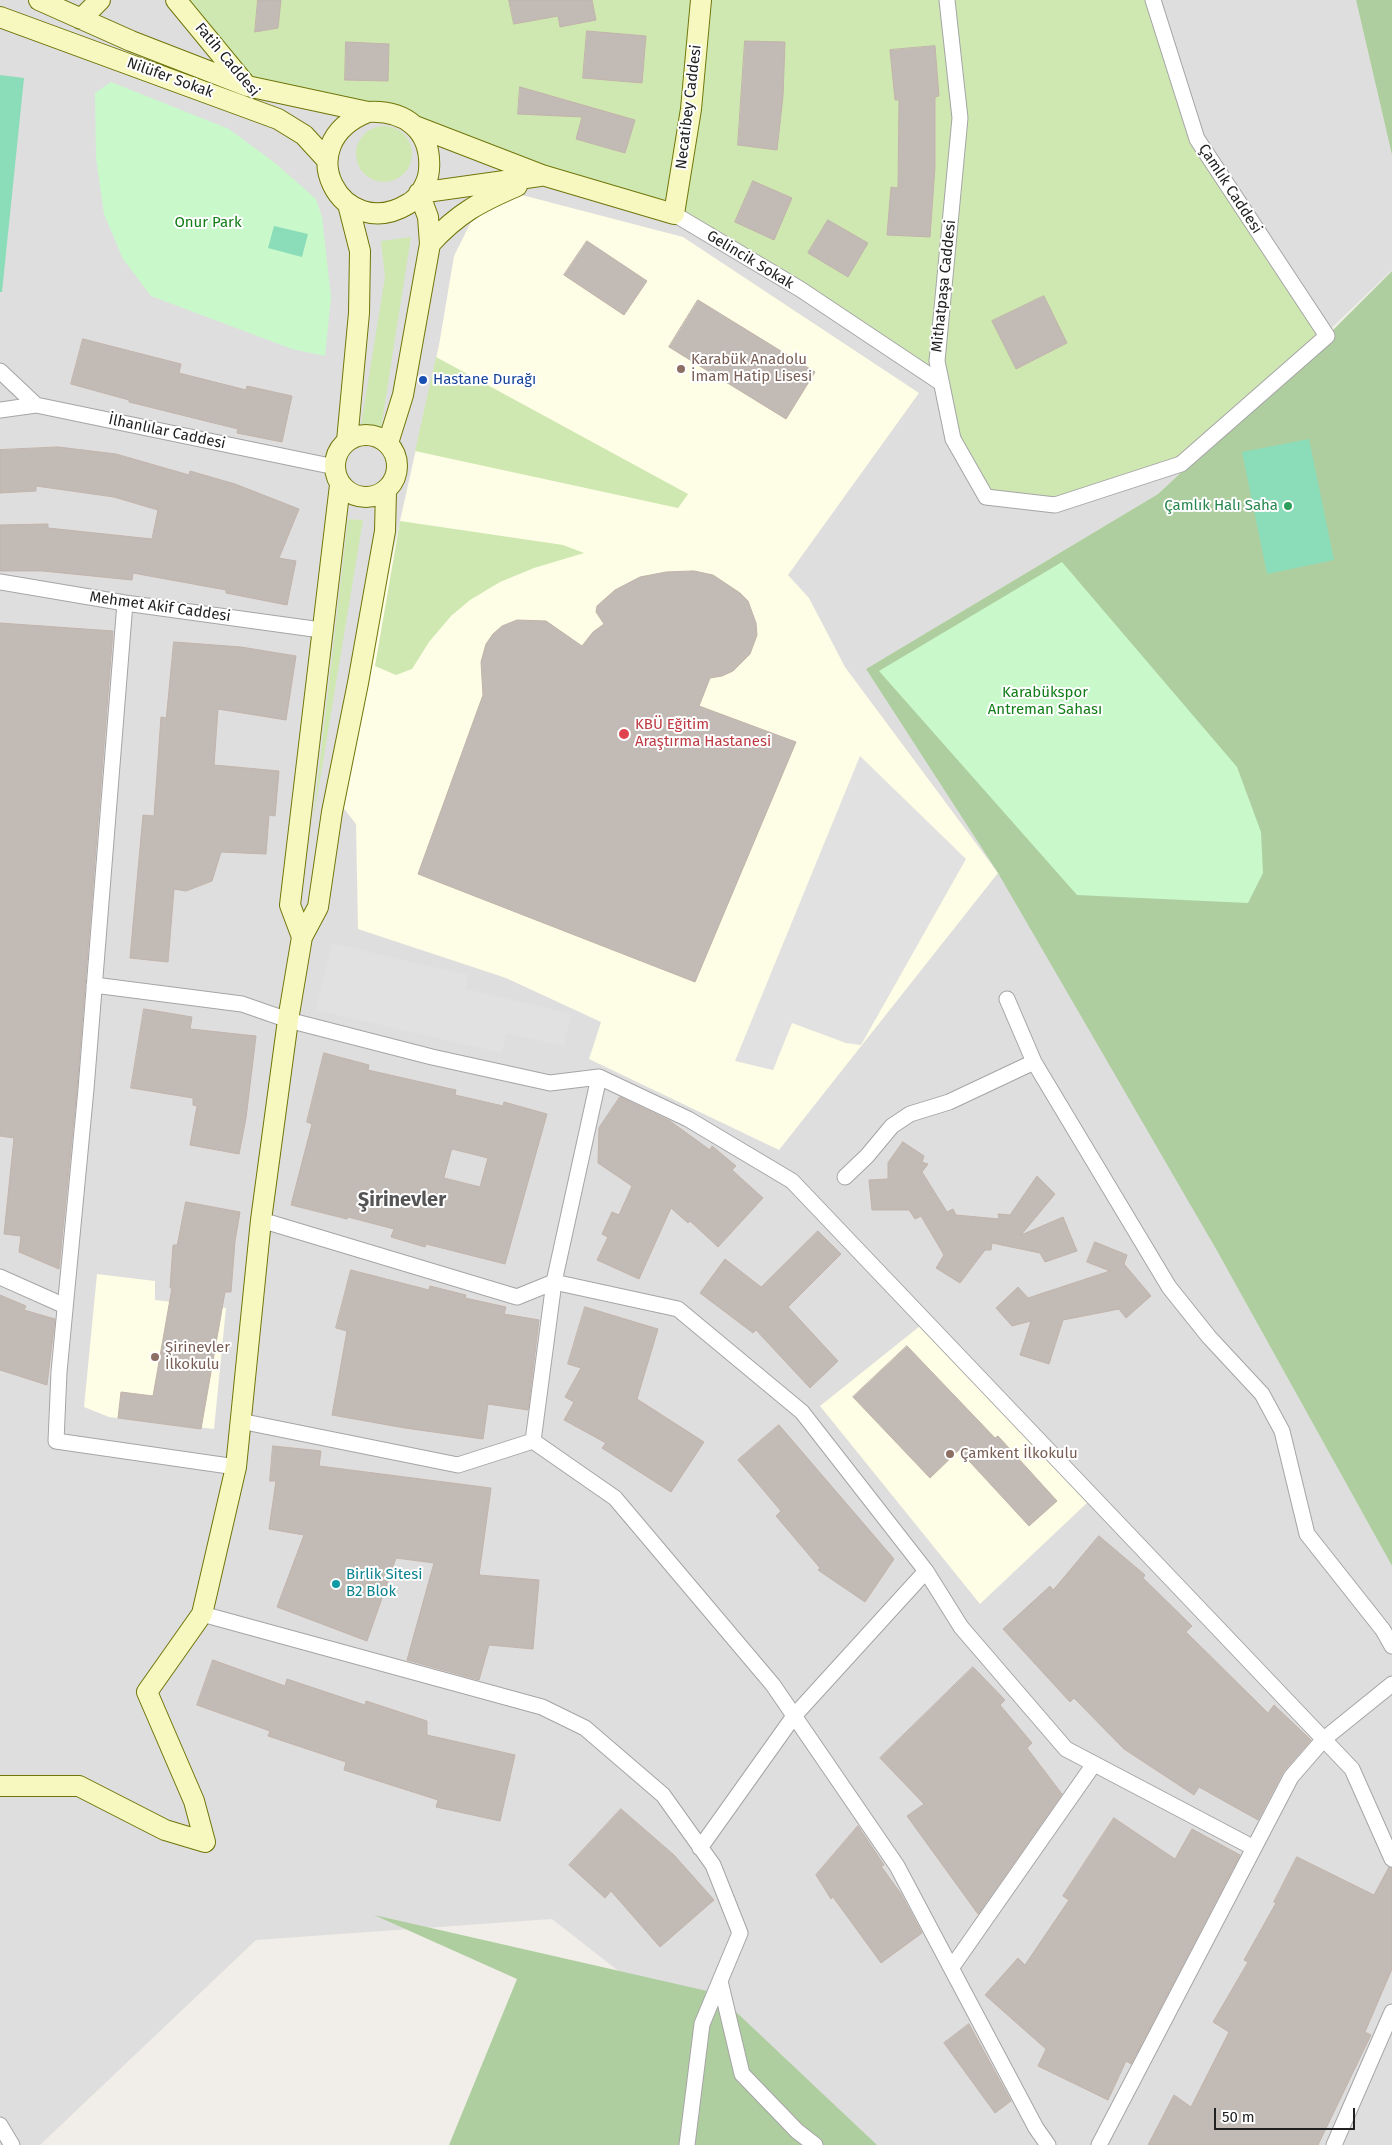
<!DOCTYPE html>
<html>
<head>
<meta charset="utf-8">
<style>
	body { margin:0 }
	#map { position:relative; width:1392px; height:2145px; overflow:hidden; background:#f1eee9; font-family:"Fira Sans",sans-serif }
	canvas { display:block }
	.scale { position:absolute; left:1214px; top:2108px; width:141px; height:22px; box-sizing:border-box; border:2px solid #212121; border-top:0; padding-left:6px; font-size:15px; line-height:18px; white-space:nowrap; color:#212121; -webkit-text-stroke:4px #fff; paint-order:stroke }
</style>
</head>
<body>
<div id="map">
<canvas width="1392" height="2145"></canvas>
<div class="scale">50 m</div>
</div>
<script>
const ctx = document.querySelector('canvas').getContext('2d');
ctx.lineJoin = 'round';
function fillPath(path, color) { ctx.fillStyle = color; ctx.fill(path, 'evenodd'); }
function trace(path, color, width, dash) { ctx.strokeStyle = color; ctx.lineWidth = width; ctx.lineCap = dash ? 'butt' : 'round'; ctx.setLineDash(dash || []); ctx.stroke(path); }
function write(font, color, halo, rows, align = 'center') {
  ctx.font = font + ' "Fira Sans",sans-serif'; ctx.lineWidth = 4; ctx.setLineDash([]); ctx.textBaseline = 'middle'; ctx.strokeStyle = halo; ctx.fillStyle = color; for (const [text, x, y, turn = 0] of rows) {
    ctx.save(); ctx.translate(x, y); ctx.rotate((+turn || 0) * Math.PI / 180); ctx.textAlign = isNaN(turn) ? turn : align; if (halo) ctx.strokeText(text, 0, 0); ctx.fillText(text, 0, 0); ctx.restore();
  }
}
fillPath(new Path2D(`
	M0,0H1356L1392,155V270L1158,494L866,669L1062,971L1392,1566V2145H841L552,1919L256,1940L40,2145H0Z`), '#dfdede');
fillPath(new Path2D(`
	M522,195L683,237L919,393L788,575L809,598L845,667L998,873L779,1150L589,1059L601,1022L506,978L358,929L356,824L338,801L439,345L454,256L473,218L505,199Z
	M97,1274L155,1281V1300L226,1308L214,1429L109,1417L84,1407Z
	M920,1326L1088,1502L980,1604L820,1406Z`), '#fefde5');
fillPath(new Path2D(`
	M176,0H1153L1197,139L1327,336L1181,464L1055,505L986,497L953,439L941,383L674,214L415,126L247,86Z
	M356 154a28 28 0 1 1 56 0a28 28 0 1 1-56 0Z
	M411,237L381,428L361,425L385,277L381,241Z
	M436,357L688,494L678,508L415,451Z
	M348,519L363,520L313,822Z
	M400,521L563,545L584,553L534,568L500,582L470,600L451,616L429,642L412,669L396,675L375,666Z`), '#cfe8b2');
fillPath(new Path2D(`
	M1356,0H1392V155Z
	M1392,271V1566L1216,1249L998,873L866,669L1158,494L1327,336Z
	M374,1915L716,1993L877,2145H449L517,1979Z`), '#afce9f');
fillPath(new Path2D(`
	M111,82L229,129L275,163L316,199L322,217L331,297L325,356L292,349L151,296L123,259L104,214L96,158L95,93Z
	M1062,562L1237,767L1261,832L1263,873L1248,903L1077,895L879,671Z`), '#c9f8cb');
fillPath(new Path2D(`
	M0,75L24,78L2,292H0Z
	M274,226L308,234L302,257L268,248Z
	M1309,439L1334,560L1267,574L1242,452Z`), '#8bdcb9');
fillPath(new Path2D(`
	M860,756L966,859L861,1045L846,1043L792,1023L773,1070L735,1061Z
	M332,943L468,975L466,989L571,1014L564,1046L506,1033L502,1053L316,1010Z`), '#e1e1e1');
const building = new Path2D(`
	M258,0H281L278,28L255,32Z
	M509,0H592L596,20L560,27L558,16L514,24Z
	M587,31L646,36L642,83L583,78Z
	M745,41L785,42L783,96L777,150L738,145Z
	M346,42L389,44L388,81L345,80Z
	M935,46L939,96L935,97V167L930,237L887,235L891,187L898,188L899,100H895L890,50Z
	M520,87L635,120L625,153L576,139L582,117L518,114Z
	M753,181L792,198L774,240L735,222Z
	M828,220L868,243L848,277L808,253Z
	M587,241L647,281L624,315L564,275Z
	M1044,296L1067,343L1016,369L992,321Z
	M698,300L815,372L786,419L669,347Z
	M83,339L181,364L179,373L246,390L247,386L292,396L282,442L237,433L238,429L129,402V400L71,384Z
	M58,447L116,454L189,475L190,471L235,484L299,509L279,558L296,561L287,605L226,593V590L133,573L132,580L43,571H0V525L48,524V528L152,539L158,510L114,497L36,486V491L0,493V450Z
	M694,571L713,575L740,593L748,601L756,623L757,635L750,654L733,671L722,676L710,678L699,706L796,742L695,982L418,874L483,695L481,662L486,644L493,634L502,626L517,620L546,621L582,646L593,632L604,624L596,612L597,606L615,590L640,577L666,572Z
	M0,623L113,631L77,1088L59,1269L19,1252L21,1236L4,1234L14,1138L0,1136Z
	M174,642L241,647L296,656L286,720L218,709L214,765L279,771L275,816L269,815L266,854L221,852L212,881L186,891L174,889L168,962L130,958L143,815L154,816L161,717L166,718Z
	M144,1009L192,1017L190,1029L256,1036L246,1118L239,1154L190,1145L197,1106L193,1105V1098L131,1088Z
	M324,1053L369,1065L368,1070L456,1090L455,1095L503,1106L504,1102L547,1114L505,1264L426,1244L425,1247L391,1237L394,1229L348,1217L347,1219L291,1205L312,1124L307,1122ZM452,1149L488,1158L480,1187L444,1178Z
	M620,1097L670,1121L710,1150L712,1146L736,1166L732,1170L763,1198L718,1247L690,1221L688,1223L671,1208L639,1279L597,1260L608,1237L602,1234L612,1212L619,1215L632,1186L598,1163L599,1128Z
	M903,1142L924,1156L922,1162L928,1164L922,1172L947,1212L953,1209L956,1215L999,1219L998,1214L1010,1215L1037,1176L1055,1194L1021,1235L1063,1217L1077,1251L1045,1262L1040,1253L992,1243L991,1250H985L960,1283L936,1268L944,1255L921,1216L915,1219L909,1210H872L869,1180L888,1179V1163Z
	M186,1202L240,1212L235,1241L231,1292H225L201,1429L118,1418L121,1392L153,1396L172,1288H170L173,1245H177Z
	M818,1231L841,1254L788,1307L838,1361L810,1388L756,1330L753,1333L700,1293L725,1259L761,1287Z
	M1095,1242L1127,1255L1124,1264L1151,1296L1126,1318L1119,1309L1063,1320L1049,1364L1020,1355L1031,1321L1012,1326L996,1308L1018,1287L1028,1298L1110,1271L1087,1262Z
	M351,1270L429,1290L430,1286L466,1295L465,1298L506,1307L504,1314L539,1320L528,1410L488,1404L483,1439L405,1428L332,1415L347,1331L336,1328Z
	M0,1295L26,1306L24,1310L55,1319L47,1385L0,1370Z
	M585,1307L658,1329L637,1399L704,1442L671,1492L602,1448L606,1443L564,1420L574,1402L565,1397L581,1368L568,1364Z
	M907,1346L995,1438L998,1436L1057,1501L1029,1526L959,1450L930,1478L853,1397Z
	M779,1425L894,1559L865,1602L818,1570L820,1568L776,1516L781,1511L738,1460Z
	M273,1446L321,1451L319,1466L491,1488L479,1575L539,1580L533,1649L489,1645L479,1680L407,1660L434,1563L396,1558L367,1641L277,1607L304,1535L269,1529L276,1481H270Z
	M1099,1536L1145,1575L1143,1578L1192,1626L1186,1632L1268,1713L1274,1705L1311,1740L1283,1772L1258,1820L1199,1787L1194,1795L1124,1749L1074,1698L1070,1702L1003,1629L1050,1586L1053,1590Z
	M213,1660L285,1686L287,1679L365,1705L366,1701L427,1721V1735L515,1755L500,1821L436,1807L438,1800L344,1770L346,1762L268,1736L270,1731L197,1705Z
	M973,1667L1005,1700L1000,1705L1032,1743L1027,1748L1062,1794L978,1914L907,1816L924,1804L880,1758Z
	M621,1809L674,1855L714,1900L660,1947L611,1891L605,1898L569,1865Z
	M1114,1818L1175,1859L1192,1829L1240,1855L1131,2064L1126,2061L1108,2100L1038,2066L1046,2049L985,1995L1018,1958L1025,1965L1069,1900L1063,1896Z
	M858,1826L884,1865L881,1866L901,1894L922,1933L881,1963L833,1897L831,1899L816,1875Z
	M1297,1857L1374,1895L1389,1867L1392,1868V1969L1365,2032L1371,2035L1318,2145H1148L1174,2095L1191,2107L1229,2032L1213,2022L1248,1962L1244,1960L1276,1903L1274,1902Z
	M969,2024L1011,2101L995,2113L944,2043Z`);
fillPath(building, '#c2bab5');
trace(building, '#c2b4ab', 1);
const street = new Path2D(`
	M947,0L960,118L937,361L953,439L986,497L1055,505L1181,464L1327,336L1197,139L1153,0
	M674,214L800,289L941,383
	M0,371L36,405
	M0,410L36,405L335,467
	M0,582L125,603L321,630
	M125,603L86,1089L59,1372L56,1441L236,1467
	M94,985L242,1004L288,1020L432,1057L550,1083L599,1077L688,1119L792,1181L1352,1769L1392,1859
	M1007,999L1034,1062L1169,1287L1209,1337L1262,1394L1282,1431L1307,1534L1383,1630L1392,1646
	M845,1177L867,1156L892,1126L910,1114L949,1102L1034,1062
	M261,1220L517,1297L554,1282L678,1309L802,1412L926,1571L961,1627L1066,1749L1254,1848
	M0,1277L65,1306
	M240,1421L458,1465L533,1441L615,1498L773,1685L897,1866L1036,2128L1048,2145
	M533,1441L554,1282L599,1077
	M202,1614L542,1707L585,1728L663,1795L713,1865L740,1933L702,2024L687,2145
	M700,1848L794,1716L926,1571
	M952,1967L1094,1764
	M720,1981L742,2074L797,2131L815,2145
	M0,2125L12,2145
	M1099,2145L1291,1777L1324,1739L1392,1684
	M1334,2145L1392,2012`);
const secondary = new Path2D(`
	M39,0L131,41L247,86L368,112C405,110 432,130 429,170C428,183 419,198 408,204C342,244 287,144 368,112
	M176,0L246,85
	M0,17L278,119L304,135L327,160
	M81,19L100,0
	M415,126L542,175L674,214L691,109L701,0
	M430,244C458,213 480,202 517,186
	M335 466a31 31 0 1 1 62 0a31 31 0 1 1-62 0Z
	M347,441L359,313L360,251L348,204
	M388,443L403,395L430,244L428,217L419,193L540,176
	M302,937L290,905L340,485
	M0,1786H79L165,1830L205,1842L194,1801L147,1692L202,1614L236,1467L261,1220L288,1020L302,937L318,907L332,812L358,683L385,531L386,491`);
trace(street, '#a5a5a5', 17);
trace(secondary, '#6f760a', 22);
trace(street, '#fff', 15);
trace(secondary, '#f7f7c0', 20);
for (const [x, y, r, color] of [
	[681,369,5,"#8d6e63"],
	[423,380,5,"#1a4fb4"],
	[1288,506,5,"#2e9e5b"],
	[624,734,6,"#e0444e"],
	[155,1357,5,"#8d6e63"],
	[950,1454,5,"#8d6e63"],
	[336,1584,5,"#0f9aa8"]
]) { const dot = new Path2D(); dot.arc(x, y, r, 0, 2 * Math.PI); ctx.fillStyle = color; ctx.fill(dot); trace(dot, '#fff', 2); }
write('15px', '#212121', '#fff', [
	["Fatih Caddesi",227,60,50],
	["Nilüfer Sokak",170,78,20],
	["Necatibey Caddesi",689,107,-83],
	["Çamlık Caddesi",1230,189,57],
	["Gelincik Sokak",750,260,31],
	["Mithatpaşa Caddesi",944,286,-84],
	["İlhanlılar Caddesi",167,432,12],
	["Mehmet Akif Caddesi",160,607,8]
]);
write('15px', '#117d16', '#fff', [
	["Onur Park",208,223],
	["Karabükspor",1045,693],
	["Antreman Sahası",1045,710]
]);
write('15px', '#785e54', '#fff', [
	["Karabük Anadolu",691,360],
	["İmam Hatip Lisesi",691,377],
	["Şirinevler",165,1348],
	["İlkokulu",165,1365],
	["Çamkent İlkokulu",960,1454]
], 'left');
write('15px', '#164399', '#fff', [
	["Hastane Durağı",433,380]
], 'left');
write('15px', '#27864d', '#fff', [
	["Çamlık Halı Saha",1278,506]
], 'right');
write('15px', '#be3a42', '#fff', [
	["KBÜ Eğitim",635,725],
	["Araştırma Hastanesi",635,742]
], 'left');
write('15px', '#0d838f', '#fff', [
	["Birlik Sitesi",346,1575],
	["B2 Blok",346,1592]
], 'left');
write('bold 20px', '#545454', '#fff', [
	["Şirinevler",402,1200]
]);
</script>
</body>
</html>
